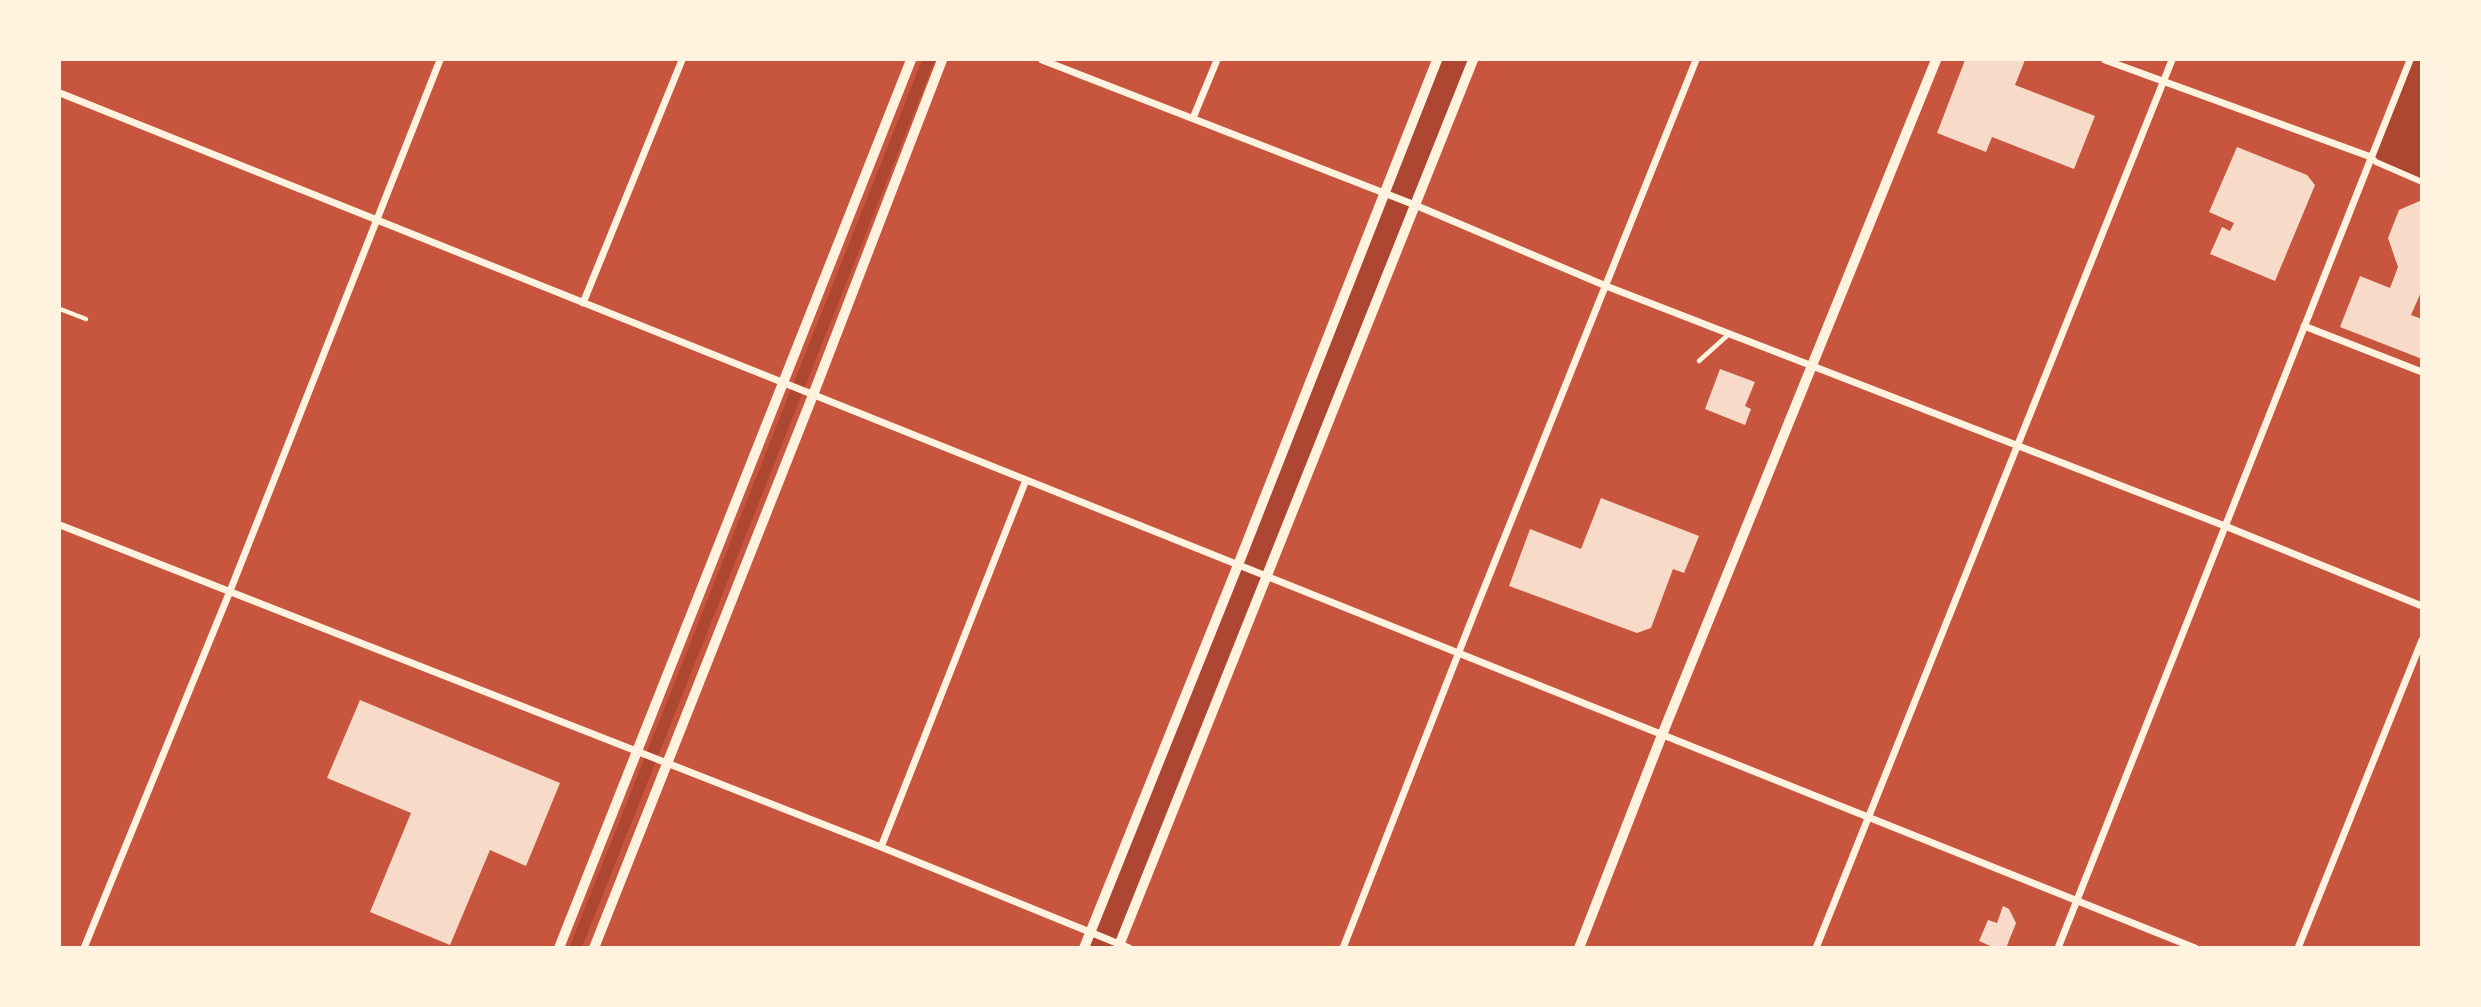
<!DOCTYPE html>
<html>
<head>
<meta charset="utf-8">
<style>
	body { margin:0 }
	#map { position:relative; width:2481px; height:1007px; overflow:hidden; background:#c8553d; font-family:Rubik,sans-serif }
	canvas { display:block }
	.frame { position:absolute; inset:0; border:61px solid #fff3e0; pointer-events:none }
</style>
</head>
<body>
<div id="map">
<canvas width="2481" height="1007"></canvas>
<div class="frame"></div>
</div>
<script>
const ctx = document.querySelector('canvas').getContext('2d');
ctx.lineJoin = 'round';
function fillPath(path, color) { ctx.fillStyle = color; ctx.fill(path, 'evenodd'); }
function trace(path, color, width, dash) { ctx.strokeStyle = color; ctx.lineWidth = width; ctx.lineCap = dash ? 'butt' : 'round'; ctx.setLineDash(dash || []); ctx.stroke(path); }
fillPath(new Path2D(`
	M922,60H935L582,947L569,948Z
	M1437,60H1473L1118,947L1084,948Z
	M2410,60H2421V181L2377,162L2369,153Z`), '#ae4732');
fillPath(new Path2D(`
	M1965,60H2025L2015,85L2095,116L2074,169L1992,137L1986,152L1937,133Z
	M2237,147L2307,175L2315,185L2275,281L2210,254L2222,227L2230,231L2234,223L2209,212Z
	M2422,200V290L2411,315L2422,319V359L2340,327L2360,276L2390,288L2398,267L2388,238L2399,210Z
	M1720,369L1755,382L1745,406L1751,409L1745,425L1705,409Z
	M1601,498L1699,536L1684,573L1673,569L1651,628L1637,633L1509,586L1530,529L1581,549Z
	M360,700L560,783L526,866L490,850L450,945L370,912L411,813L327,778Z
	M2003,906L2009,909L2016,923L2006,948H1995L1979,941L1988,920L1997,923Z`), '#f7dbc8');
trace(new Path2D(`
	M60,309L86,319
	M1699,361L1729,334`), '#fff3e0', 4.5);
trace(new Path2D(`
	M2371,157L2376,162L2422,182`), '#fff3e0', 6);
trace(new Path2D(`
	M1042,60L1415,205L1606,286L2225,526L2422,606
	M2105,60L2371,157
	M60,93L2195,948
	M1193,118L1217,60
	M583,303L682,60
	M2304,326L2422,372
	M60,525L881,847L1129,948
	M881,847L1026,480
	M84,948L230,591L440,60
	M1343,948L1475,611L1696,60
	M1816,948L2172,60
	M2058,948L2410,60
	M2298,948L2422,640`), '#fff3e0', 7);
trace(new Path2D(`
	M559,948L911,60
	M594,948L813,395L942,60
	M1084,948L1238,565L1437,60
	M1118,948L1473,60
	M1579,948L1662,735L1936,60`), '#fff3e0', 10);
</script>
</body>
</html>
